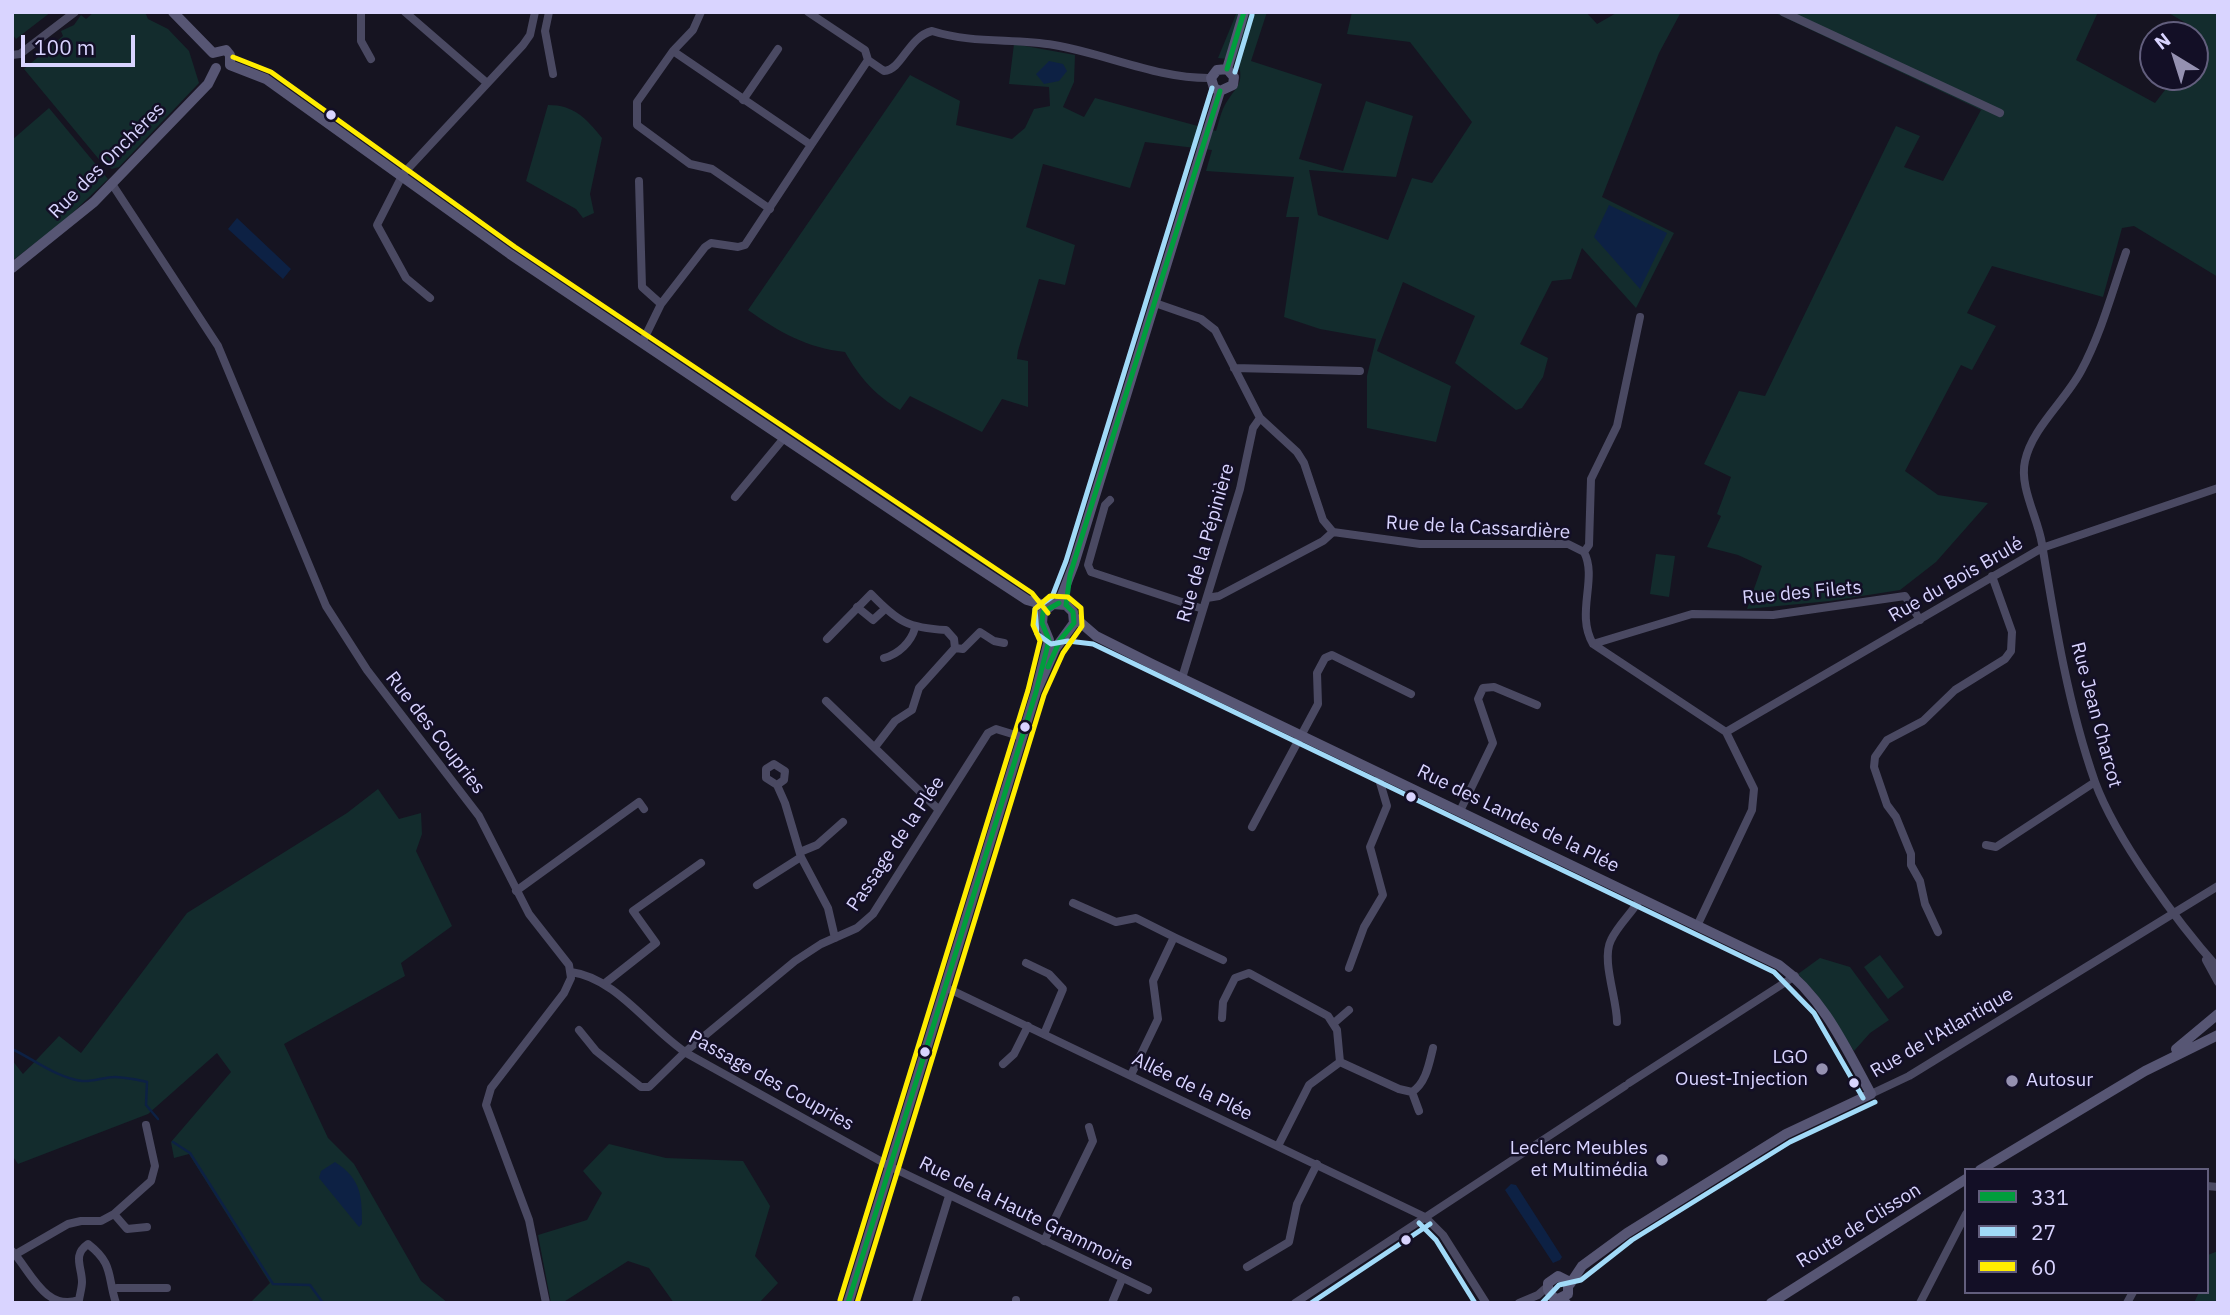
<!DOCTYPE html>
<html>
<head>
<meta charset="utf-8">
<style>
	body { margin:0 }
	#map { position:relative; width:2230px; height:1315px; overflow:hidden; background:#161421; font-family:"IBM Plex Sans",sans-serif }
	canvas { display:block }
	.frame { position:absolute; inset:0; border:14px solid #d9d4ff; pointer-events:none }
	.legend { position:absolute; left:1964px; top:1168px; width:245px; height:126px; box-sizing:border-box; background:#130f26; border:2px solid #625e7d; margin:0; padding:9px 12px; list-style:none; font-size:21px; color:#d9d4ff }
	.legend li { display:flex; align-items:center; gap:14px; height:35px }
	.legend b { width:35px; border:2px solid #625e7d }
	.north { position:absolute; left:2139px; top:21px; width:70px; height:70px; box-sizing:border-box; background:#130f26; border:2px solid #625e7d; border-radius:50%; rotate:322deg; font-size:19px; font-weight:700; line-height:28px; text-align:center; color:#d9d4ff }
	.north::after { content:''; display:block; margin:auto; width:24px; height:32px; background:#9591b1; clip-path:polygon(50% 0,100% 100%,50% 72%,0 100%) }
	.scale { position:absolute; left:21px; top:35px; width:114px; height:32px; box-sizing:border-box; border:4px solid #d9d4ff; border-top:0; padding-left:9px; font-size:21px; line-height:24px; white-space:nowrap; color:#d9d4ff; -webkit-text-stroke:5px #130f26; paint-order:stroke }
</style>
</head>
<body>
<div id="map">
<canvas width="2230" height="1315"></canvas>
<div class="frame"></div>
<ul class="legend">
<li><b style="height:9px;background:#009e3d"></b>331</li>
<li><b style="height:9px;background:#a1daf8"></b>27</li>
<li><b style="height:9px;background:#ffed00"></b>60</li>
</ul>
<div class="north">N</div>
<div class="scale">100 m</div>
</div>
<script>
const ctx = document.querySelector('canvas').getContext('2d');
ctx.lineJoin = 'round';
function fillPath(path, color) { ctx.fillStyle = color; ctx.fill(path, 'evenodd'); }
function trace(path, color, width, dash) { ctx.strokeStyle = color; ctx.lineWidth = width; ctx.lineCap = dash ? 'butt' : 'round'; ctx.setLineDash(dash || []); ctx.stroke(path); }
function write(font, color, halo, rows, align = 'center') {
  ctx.font = font + ' "IBM Plex Sans",sans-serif'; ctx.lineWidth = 5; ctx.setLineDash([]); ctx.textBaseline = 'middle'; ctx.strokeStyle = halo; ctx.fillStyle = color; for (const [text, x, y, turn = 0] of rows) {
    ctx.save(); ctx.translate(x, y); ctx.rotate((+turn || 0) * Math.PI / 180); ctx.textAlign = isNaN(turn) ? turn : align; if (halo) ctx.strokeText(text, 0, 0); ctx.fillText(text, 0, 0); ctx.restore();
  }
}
fillPath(new Path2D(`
	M12,12H51L16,39L12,34Z
	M94,12H145L148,19L168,29L189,51L199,83L119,167L112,169L102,163L24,69L63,36L61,31L74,25L81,15L86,19Z
	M1237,12H1267L1251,61L1322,84L1299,159L1343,171L1366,101L1413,116L1396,177L1309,170L1318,215L1388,240L1412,178L1432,183L1472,122L1410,42L1347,34L1352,12H1586L1597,24L1618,12H1681L1659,53L1602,197L1674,233L1636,308L1582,248L1571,279L1552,281L1520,344L1548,358L1543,377L1522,408L1516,410L1455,363L1475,316L1403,282L1377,351L1451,386L1436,442L1367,428V376L1376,339L1320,329L1284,317L1299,217H1286L1294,177L1206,171L1212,150L1145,142L1130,188L1043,164L1026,227L1075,245L1065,285L1039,279L1018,351L1017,359L1028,361V407L1002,399L982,432L910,396L900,410C874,394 860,378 845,352C807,348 779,332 748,310L910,75L960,101L956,125L1012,139L1025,128L1034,109L1050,106L1049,87L1009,84L1014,44L1075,55L1074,82L1063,107L1084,117L1095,98L1216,131C1219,122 1221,111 1226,103C1238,84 1244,85 1238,60L1218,58Z
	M1773,12H2098L2076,60L2155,103L2175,77H2195V51L2203,40L2191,26L2167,12H2218V277L2134,226L2122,228L2103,297L1992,266L1967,313L1996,326L1972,370L1961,365L1905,471L1938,495L1988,503L1936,562L1900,590L1830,601L1747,609L1762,566L1738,555L1707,547L1721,516L1717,514L1731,477L1704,464L1739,391L1765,396L1896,126L1920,136L1904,167L1943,181L1981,110Z
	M548,105C574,105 586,118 602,138L590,194L594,213L583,218L576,209L526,181Z
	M49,108L108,179L66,219L12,261V140Z
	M1656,554L1675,556L1669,597L1650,594Z
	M378,789L399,819L421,813L422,834L416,851L452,926L401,963L405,976L284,1044L328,1138L354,1164L421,1281L448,1303H250L270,1283L189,1154L174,1158L171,1142L231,1072L217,1053L148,1114L18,1164L12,1155V1060L23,1074L59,1036L81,1053L187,913L347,813Z
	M1880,955L1904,987L1888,999L1864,967Z
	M1820,958L1850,967L1889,1020L1870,1033L1854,1051L1818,996L1798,974Z
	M609,1144L666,1158L743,1161L770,1206L755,1256L778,1283L759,1303H674L649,1268L628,1261L562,1303H551L538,1235L587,1220L602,1193L583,1171Z
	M2218,1251V1303H2194L2199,1292H2207V1252L2208,1255Z`), '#132c2d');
fillPath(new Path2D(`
	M1049,61L1063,64L1067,71L1059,81L1044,84L1036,74Z
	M1609,205L1667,233L1640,289L1594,237Z
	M237,218L291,269L283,279L228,229Z
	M335,1162C361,1179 362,1195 362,1224L359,1227L319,1178L321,1171Z
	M1511,1184L1516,1185L1562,1257L1560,1260L1553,1263L1505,1190Z`), '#0d2144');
trace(new Path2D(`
	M12,1049C35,1060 57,1078 82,1081C93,1082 104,1077 115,1077C121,1077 140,1080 147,1082L146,1105L158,1119
	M173,1142L190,1153L273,1284L310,1285L323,1303`), '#0d2144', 2.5);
trace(new Path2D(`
	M361,12V41L371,59
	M405,12L487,83
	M549,12L545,31L553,74
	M701,12L693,30L673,51L811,145L868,60
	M808,12L865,50L868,60L884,71C902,70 908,37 932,31C973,44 1013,38 1054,45C1107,54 1158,79 1211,78
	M1783,12L2000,113
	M673,51L637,102V125L690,164L712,169L770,209
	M12,55L20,54L75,12
	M743,100L778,49
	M639,181L642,287L661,304
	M112,184L218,346L326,606L367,670L479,816L529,914L569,965L571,978L564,993L491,1088L486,1105L529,1220L546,1303
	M2126,252C2112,292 2101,334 2081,371C2065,401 2032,428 2025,461C2019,487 2038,518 2042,544C2055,624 2068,705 2095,782C2116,839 2177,922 2218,968
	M430,298L406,278L377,225L403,174L523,45L530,35L535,12
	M1155,303L1201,319L1215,330L1260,418L1297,452L1304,463L1323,520L1333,532L1420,544H1568L1584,552C1598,579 1575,613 1593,644L1726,732L1754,789L1752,810L1697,926
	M642,343L661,304L705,247L711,243L738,247L745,245L811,145
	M1234,368L1360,371
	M735,497L784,438
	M1110,500L1105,505L1088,565L1091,572L1203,609
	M1584,552L1589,545L1591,479L1617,426L1640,317
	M1207,598L1219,596L1323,541L1333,532
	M857,607L873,620L885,609
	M827,639L871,594C898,622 908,628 946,630L954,639L955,648L919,688L912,710L895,721L875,747
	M1593,644L1692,614L1773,615L1905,596L1920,620
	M955,648L963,649L980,632L994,641L1004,643
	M884,658C899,654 911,642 915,628
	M1182,678L1240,489L1253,428L1260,418
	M826,701L939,810
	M1726,732L2042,548L2218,488
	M777,785L784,780L785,771L774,764L766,769V778L777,785L785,803L801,857L828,908L835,938
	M1460,811L1493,743L1478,699L1483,688L1494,687L1537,705
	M1252,827L1318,704L1317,673L1325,658L1332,655L1411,694
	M1986,845L1996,847L2095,782
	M800,852L817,845L843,822
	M757,885L801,857
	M516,891L639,802L644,809
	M1073,903L1116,922L1136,918L1174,937L1153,981L1158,1019L1131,1075
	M1938,932L1925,904L1920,881L1911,865V854L1896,817L1887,805L1874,767L1875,757L1887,740L1923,721L1955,690L2005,659L2011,651L2012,632L1992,576
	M1174,937L1223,960
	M2206,960L2218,982
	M1026,963L1049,974L1063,989L1044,1034
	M1349,968L1364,927L1383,895L1370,847L1387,806L1379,779L1381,773
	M571,972C617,978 650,1030 688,1054L893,1168L1148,1290
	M604,984L656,943L633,911L701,863
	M945,987L1425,1217L1443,1235L1486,1303
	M1222,1018L1223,1002L1235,978L1249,973L1328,1016L1337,1030L1340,1062L1309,1085L1278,1146
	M1617,1022C1617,998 1601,960 1611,940C1618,925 1632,913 1640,899
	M1334,1023L1349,1010
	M579,1030L596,1051L641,1087H649L685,1052L795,961L821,944L857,928L873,914L988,733L996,729L1022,737
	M1340,1062L1399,1089L1412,1092C1426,1083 1429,1064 1433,1048
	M1003,1064L1014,1054L1028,1026
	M1629,1083L1795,976
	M1412,1092L1419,1111
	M1871,1094L1909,1076L2218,886
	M2207,1186L2218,1187
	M114,1214L127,1229L147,1227
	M1044,1241L1093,1141L1089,1127
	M12,1251C30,1270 45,1312 79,1300C80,1294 82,1287 82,1282C82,1267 72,1255 88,1244C114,1264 107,1276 116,1303
	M16,1254L68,1224L81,1221H101L114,1214L151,1181L155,1166L146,1125
	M1247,1267L1289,1242L1297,1204L1317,1164
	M117,1288H167
	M1016,1300V1303
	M916,1303L949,1196
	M1112,1303L1122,1279
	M1295,1303L1625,1086
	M1519,1303L1538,1295L1547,1287
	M1920,1303L1966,1214
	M2127,1303L2133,1292`), '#4a4962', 8);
trace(new Path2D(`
	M173,12L213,53
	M213,53L226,50L230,55V65
	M230,65L266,79L510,254L963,558L1027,600L1048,606
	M1227,69L1244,12
	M1220,91L1214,88L1211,78L1217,70L1227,69
	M1220,91L1233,85L1234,77L1227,69
	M12,268L94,202L208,84L216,68
	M1059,603L1074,564L1220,91
	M1074,617L1096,636L1152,664L1779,965C1823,997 1846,1048 1871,1094L1786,1134L1627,1233L1582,1266L1570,1284
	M2176,1049L2218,1014
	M1980,1170L2145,1071L2218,1035
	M1558,1299L1568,1294V1281L1558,1276L1548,1283V1290L1553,1297L1566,1303
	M848,1303L1036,692L1049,640L1042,623L1043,612L1053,604L1066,605L1073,612L1074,623L1055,649L1036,692
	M1771,1303L1966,1179`), '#575674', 10);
trace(new Path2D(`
	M1227,69L1244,12
	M1066,605L1070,575L1220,91
	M1048,667L1060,640L1074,623L1073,612L1066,605
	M848,1303L1036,692L1049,640L1042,623L1043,612L1059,603`), '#009e3d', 5);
trace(new Path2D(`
	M1235,72L1252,15
	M1212,88L1066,561L1052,597L1035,609L1037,634L1051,644L1068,641L1093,644L1774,972L1814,1013L1863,1098
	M1419,1223L1436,1240L1475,1303
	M1311,1303L1430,1224
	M1542,1303L1559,1285L1581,1280L1632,1240L1790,1142L1875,1102`), '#a1daf8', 5);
trace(new Path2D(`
	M233,57L271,72L515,247L1032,593L1048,613
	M840,1300L1028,690L1040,641L1033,625L1035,609L1050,596L1068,597L1081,608L1082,626L1063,653L1044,695L857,1303`), '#ffed00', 5);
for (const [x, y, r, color] of [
	[331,115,6,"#d9d4ff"],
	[1025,727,6,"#d9d4ff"],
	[1411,797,6,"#d9d4ff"],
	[925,1052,6,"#d9d4ff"],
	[1822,1069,7,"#9591b1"],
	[2012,1081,7,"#9591b1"],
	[1854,1083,6,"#d9d4ff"],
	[1662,1160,7,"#9591b1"],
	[1406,1240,6,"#d9d4ff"]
]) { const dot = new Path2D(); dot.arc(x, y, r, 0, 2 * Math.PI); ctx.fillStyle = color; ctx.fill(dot); trace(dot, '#130f26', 2.5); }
write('19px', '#d9d4ff', '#130f26', [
	["Rue des Onchères",107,161,-45],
	["Rue de la Cassardière",1478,528,3],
	["Rue de la Pépinière",1206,543,-74],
	["Rue du Bois Brulé",1956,580,-30],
	["Rue des Filets",1802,593,-5],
	["Rue Jean Charcot",2096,715,75],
	["Rue des Coupries",435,733,52],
	["Rue des Landes de la Plée",1518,819,26],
	["Passage de la Plée",896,844,-56],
	["Rue de l'Atlantique",1942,1033,-30],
	["Passage des Coupries",771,1081,29],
	["Allée de la Plée",1192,1087,26],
	["Rue de la Haute Grammoire",1026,1214,26],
	["Route de Clisson",1859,1226,-32]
]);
write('19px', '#d9d4ff', '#130f26', [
	["LGO",1808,1058],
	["Ouest-Injection",1808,1080],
	["Autosur",2026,1081,"left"],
	["Leclerc Meubles",1648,1149],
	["et Multimédia",1648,1171]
], 'right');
</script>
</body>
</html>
